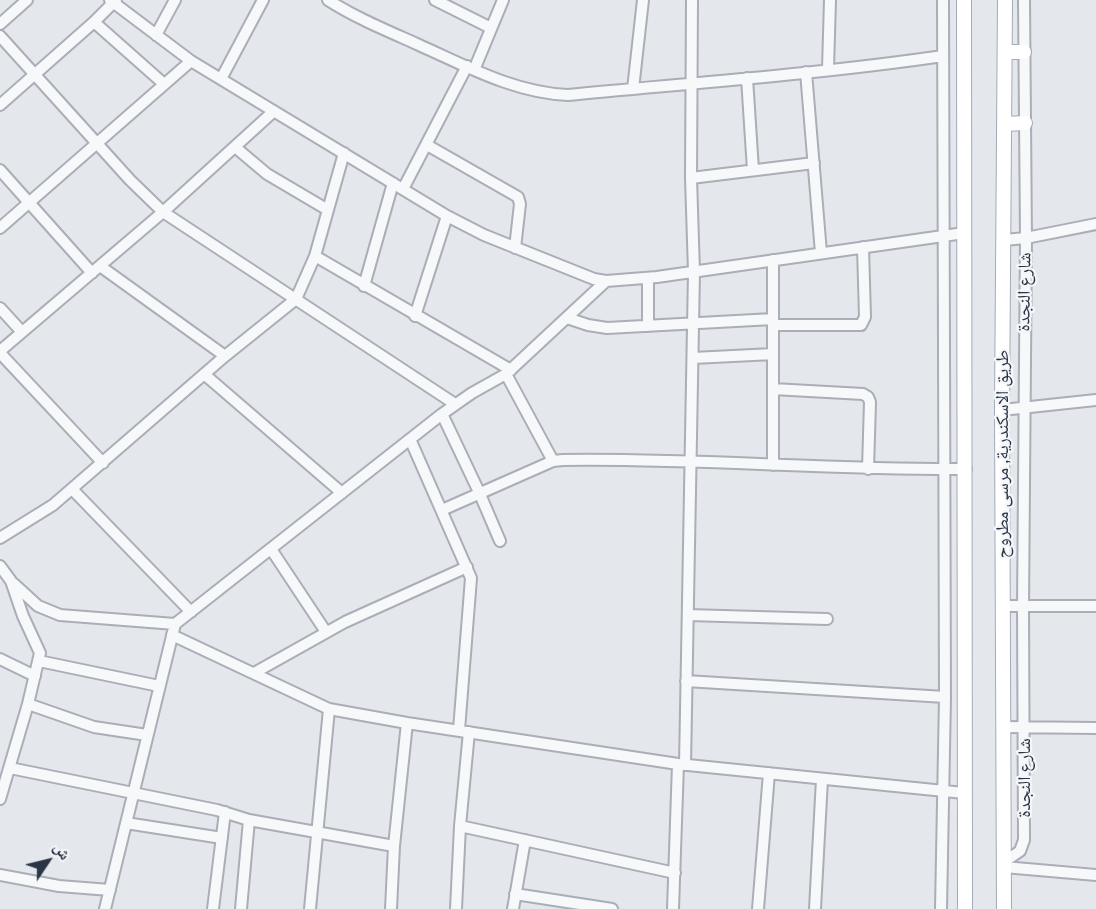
<!DOCTYPE html>
<html>
<head>
<meta charset="utf-8">
<style>
	body { margin:0 }
	#map { position:relative; width:1096px; height:909px; overflow:hidden; background:#e4e7ec; font-family:"Archivo Narrow","Noto Naskh Arabic",sans-serif }
	canvas { display:block }
	.north { position:absolute; left:18px; top:831px; width:60px; height:60px; -webkit-text-stroke:4px #f4f6f9; paint-order:stroke; rotate:55deg; font-size:16px; font-weight:700; line-height:24px; text-align:center; color:#2b3445 }
	.north::after { content:''; display:block; margin:auto; width:21px; height:27px; background:#2b3445; clip-path:polygon(50% 0,100% 100%,50% 72%,0 100%) }
</style>
</head>
<body>
<div id="map">
<canvas width="1096" height="909"></canvas>
<div class="north">ش</div>
</div>
<script>
const ctx = document.querySelector('canvas').getContext('2d');
ctx.lineJoin = 'round';
function trace(path, color, width, dash) { ctx.strokeStyle = color; ctx.lineWidth = width; ctx.lineCap = dash ? 'butt' : 'round'; ctx.setLineDash(dash || []); ctx.stroke(path); }
function write(font, color, halo, rows, align = 'center') {
  ctx.font = font + ' "Archivo Narrow","Noto Naskh Arabic",sans-serif'; ctx.lineWidth = 4.5; ctx.setLineDash([]); ctx.textBaseline = 'middle'; ctx.strokeStyle = halo; ctx.fillStyle = color; for (const [text, x, y, turn = 0] of rows) {
    ctx.save(); ctx.translate(x, y); ctx.rotate((+turn || 0) * Math.PI / 180); ctx.textAlign = isNaN(turn) ? turn : align; if (halo) ctx.strokeText(text, 0, 0); ctx.fillText(text, 0, 0); ctx.restore();
  }
}
const minor = new Path2D(`
	M110,0L191,61L447,216L484,235L594,279L606,281L657,277L964,233
	M328,0C356,18 388,31 419,45C466,66 515,93 568,95C693,83 819,74 943,56
	M435,0L491,28
	M94,22L164,84
	M0,24L27,0
	M156,35L175,0
	M0,36L130,180L163,212L455,404
	M828,69L830,0
	M474,70L503,0
	M806,72L821,253
	M747,78L753,170
	M221,79L263,0
	M633,89L643,0
	M0,105L94,22L116,0
	M427,145L518,197L520,204L515,248
	M235,147L267,174L328,210
	M0,170L92,273
	M691,178L814,163
	M403,189L467,66
	M0,228L191,61
	M1004,240L1026,238L1096,224
	M315,256L511,370
	M100,266L225,356
	M648,278V326
	M364,286L393,183
	M0,308L22,332
	M415,316L447,216
	M567,318L588,325L607,328L773,319
	M773,325H861L865,317L863,247
	M0,351L163,212L274,111
	M0,353L103,463
	M693,358L773,354
	M204,374L342,493
	M506,374L553,461
	M773,389L863,394L868,397L870,402L868,469
	M1002,410L1096,400
	M442,414L479,492L500,541
	M410,439L471,578L459,730
	M773,465V260
	M72,489L191,612
	M442,510L553,461L563,460C697,458 831,470 966,469
	M0,538L53,505L225,356L296,299L315,256L344,153
	M271,549L326,632
	M0,566L11,581L23,616L40,653L28,704L0,799
	M14,584L38,606L60,615L175,624
	M1004,606H1096
	M688,615L827,619
	M172,635L329,709L407,723L678,764L964,793
	M0,659L35,676
	M39,661L159,686
	M254,673L345,622L467,567
	M686,681L945,697
	M28,704L94,727L147,735
	M1004,727L1096,728
	M685,765L694,272L691,178L692,0
	M10,768L217,810L249,820L394,846
	M126,823L222,838
	M460,826L675,873
	M1004,862L1020,851L1024,840L1023,607L1026,238L1024,0
	M1004,867L1096,875
	M0,875L59,886L110,890
	M515,894L612,909
	M105,909L175,624L442,414L472,393L506,374L606,281
	M213,909L225,812
	M241,909L249,820
	M310,909L329,709
	M391,909L394,846L407,723
	M456,909L460,826L469,732
	M513,909L525,840
	M673,909L678,764
	M758,909L769,773
	M815,909L822,779
	M941,909L945,697L943,0`);
const major = new Path2D(`
	M964,0L965,909
	M1005,52H1024
	M1005,124L1025,123
	M1004,909L1002,410L1005,0`);
trace(minor, '#a9aeb7', 14);
trace(major, '#a3abb8', 16);
trace(minor, '#f7f8fa', 10);
trace(major, '#fff', 14);
write('18px', '#2b3445', '#f4f6f9', [
	["شارع النجدة",1025,292,-89],
	["طريق الاسكندرية, مرسى مطروح",1003,454,-90],
	["شارع النجدة",1025,778,-90]
]);
</script>
</body>
</html>
